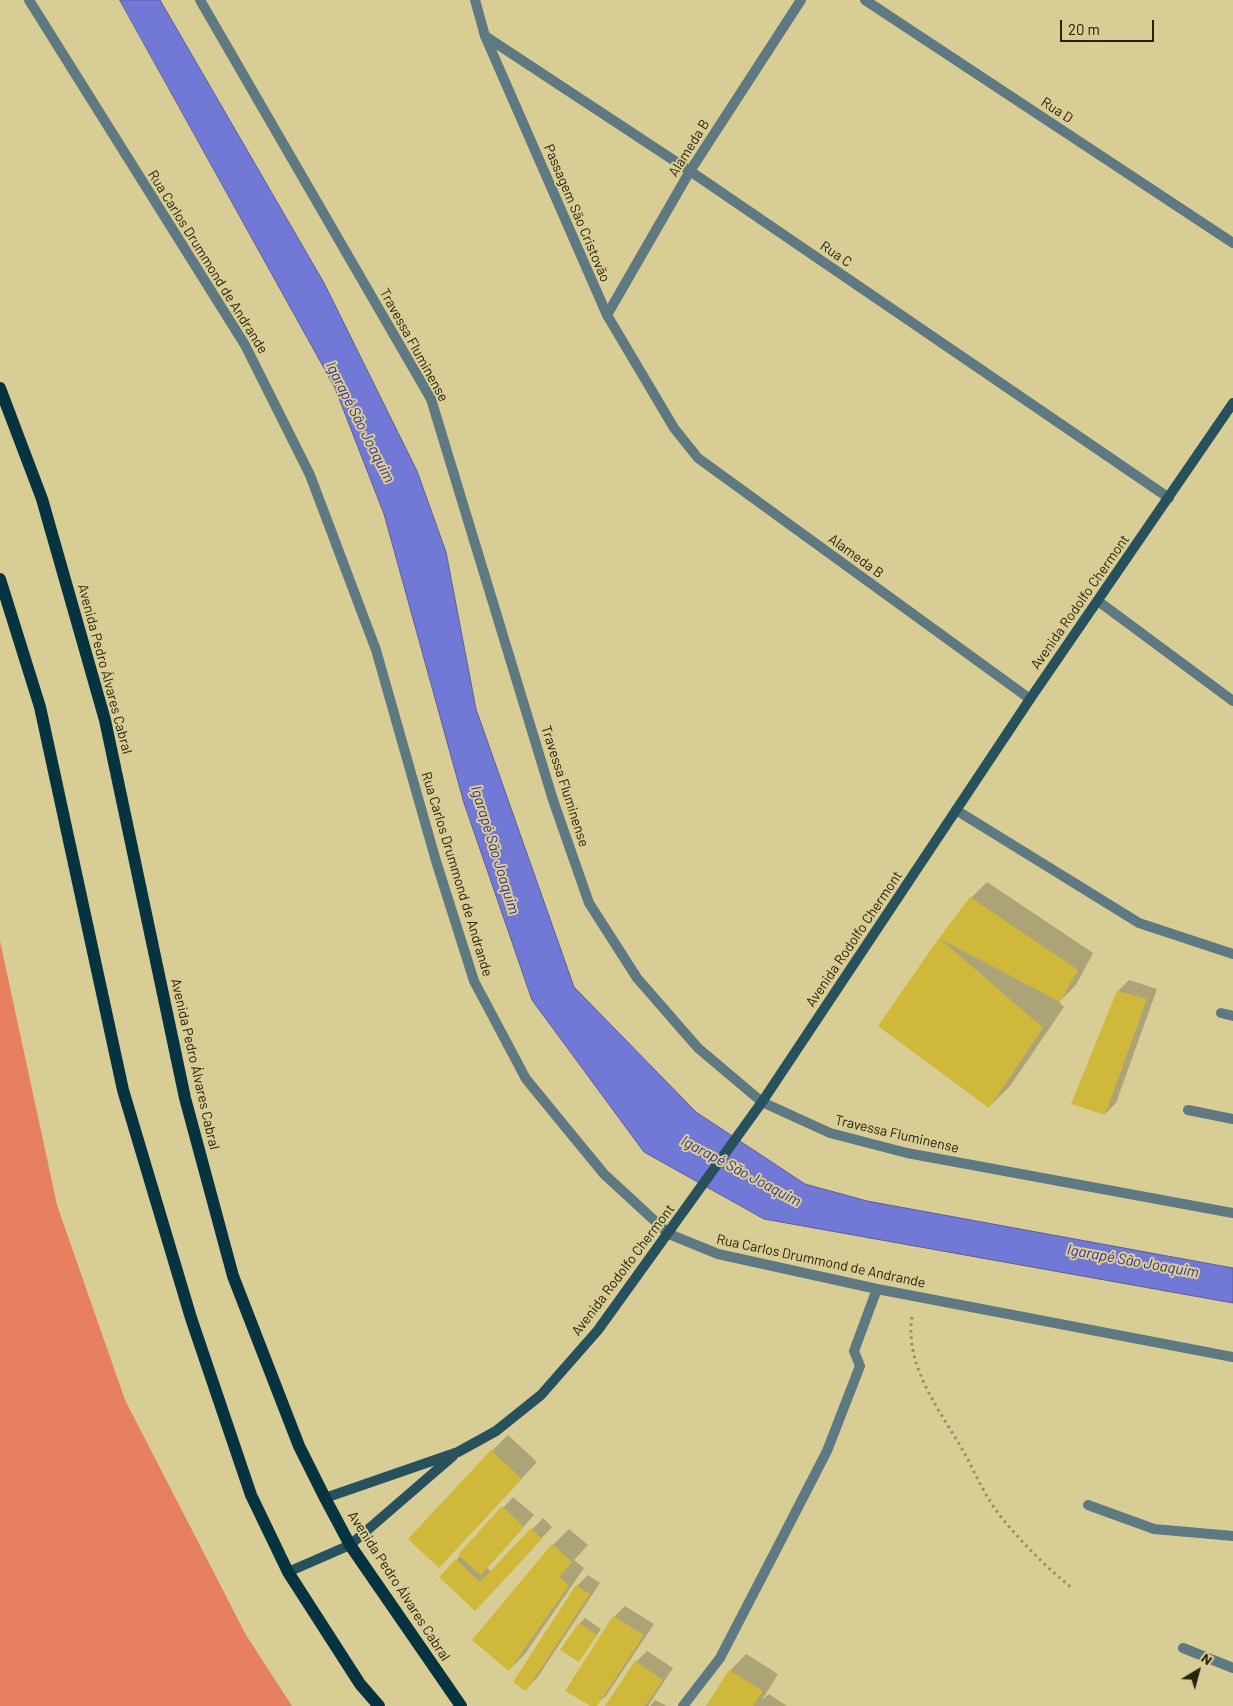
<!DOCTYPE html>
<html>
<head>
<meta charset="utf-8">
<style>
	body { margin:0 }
	#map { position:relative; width:1233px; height:1706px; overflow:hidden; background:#d8cd94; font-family:Barlow,sans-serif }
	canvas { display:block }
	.north { position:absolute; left:1173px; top:1646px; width:50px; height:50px; -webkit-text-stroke:4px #d8cd94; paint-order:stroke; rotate:37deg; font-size:14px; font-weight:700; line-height:20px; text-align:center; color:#27220c }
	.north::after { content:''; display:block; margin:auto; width:18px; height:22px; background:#27220c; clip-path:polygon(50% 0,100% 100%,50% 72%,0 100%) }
	.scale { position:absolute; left:1060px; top:20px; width:94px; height:22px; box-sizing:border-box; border:2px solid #27220c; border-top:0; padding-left:6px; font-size:15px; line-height:18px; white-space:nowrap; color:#27220c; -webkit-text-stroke:4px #d8cd94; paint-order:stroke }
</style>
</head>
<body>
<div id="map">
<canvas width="1233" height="1706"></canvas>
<div class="north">N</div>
<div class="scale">20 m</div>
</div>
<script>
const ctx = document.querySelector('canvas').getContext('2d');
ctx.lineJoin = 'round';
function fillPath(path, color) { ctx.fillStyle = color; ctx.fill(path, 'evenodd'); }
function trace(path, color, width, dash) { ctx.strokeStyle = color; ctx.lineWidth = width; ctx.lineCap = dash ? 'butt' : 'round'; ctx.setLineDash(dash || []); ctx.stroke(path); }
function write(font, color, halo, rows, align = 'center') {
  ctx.font = font + ' Barlow,sans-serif'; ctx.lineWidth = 4; ctx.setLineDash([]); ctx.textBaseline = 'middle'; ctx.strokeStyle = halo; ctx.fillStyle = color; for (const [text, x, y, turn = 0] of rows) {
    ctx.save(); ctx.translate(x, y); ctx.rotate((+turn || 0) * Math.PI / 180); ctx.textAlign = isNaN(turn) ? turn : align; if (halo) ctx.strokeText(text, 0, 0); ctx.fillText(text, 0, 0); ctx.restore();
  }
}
fillPath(new Path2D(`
	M0,941L57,1205L125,1400L246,1635L292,1706H0Z`), '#e6805f');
const water = new Path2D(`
	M120,0H160L324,283L417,471L446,552L476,709L574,987L696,1112L805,1184L867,1201L1233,1268V1303L764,1219L644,1152L532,1000L464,803L384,514L335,388Z`);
fillPath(water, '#7278d6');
trace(water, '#5c5e99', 1);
fillPath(new Path2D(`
	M987,882L1093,953L1076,985L1059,1002L1064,1007L1010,1086L989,1107L879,1026L940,939L971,898Z
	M1129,980L1157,989L1116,1103L1105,1114L1118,991Z
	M508,1435L537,1462L455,1550L492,1451Z
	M513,1497L534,1515L487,1568L492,1572L543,1518L552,1527L486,1599L441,1577Z
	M569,1529L588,1545L574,1560L584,1568L525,1654L509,1670L553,1545Z
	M588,1575L600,1583L537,1678L526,1689L577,1586Z
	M625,1606L654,1624L606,1696L594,1706L614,1617Z
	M585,1618L601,1629L579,1661L580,1623Z
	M647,1651L673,1668L648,1706H607L636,1662Z
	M746,1654L778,1674L762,1700L769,1694L787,1706H707L730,1671Z
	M655,1700L667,1706H650Z`), '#0003');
fillPath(new Path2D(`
	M970,897L1078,970L1060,1002L939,938Z
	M939,938L1043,1028L989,1108L878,1026Z
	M1117,991L1147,999L1105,1115L1071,1104Z
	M491,1450L522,1479L439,1568L408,1539Z
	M502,1506L524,1527L481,1575L458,1555Z
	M531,1528L542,1539L475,1611L439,1577L456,1559L480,1582Z
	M552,1544L572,1562L559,1577L569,1585L509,1671L472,1640Z
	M576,1585L590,1594L526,1691L513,1682Z
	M613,1616L644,1635L597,1706H591L565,1691Z
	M579,1623L597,1635L579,1662L560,1650Z
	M635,1661L663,1680L645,1706H605Z
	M729,1670L763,1691L753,1706H706Z`), '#cfb83a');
trace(new Path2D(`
	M912,1317C904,1368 943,1414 966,1456C977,1477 987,1500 1002,1518C1023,1544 1046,1567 1072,1588`), '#978f62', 3, [2.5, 4]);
trace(new Path2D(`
	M1098,601L1233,701
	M956,810L1139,923L1233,954
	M1221,1013L1233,1016
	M1188,1110L1233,1119
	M1183,1648L1233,1668`), '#5e7981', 10);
trace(new Path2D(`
	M29,0L245,345L310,475L376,650L436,861L474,981L526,1079L604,1174L669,1234L718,1254L877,1289L1233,1357
	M200,0L431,399L553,800L589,903L637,978L698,1048L762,1102L830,1133L907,1153L1233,1213
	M475,0L485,36L607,315L674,428L698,458L1030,699
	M865,0L1233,243
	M485,36L690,171L1169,498
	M607,315L690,171L801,0
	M1088,1505L1154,1529L1233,1536
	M683,1706L720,1658L776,1550L827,1451L860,1366L854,1351L877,1289`), '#5e7981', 10);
trace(new Path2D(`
	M325,1498L458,1452L496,1431L541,1395L598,1330L762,1102L1030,699L1233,403
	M288,1572L350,1545L453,1456`), '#27515d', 10);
trace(new Path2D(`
	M0,388L42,499L105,720L185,1098L233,1276L299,1446L325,1498L350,1545L461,1706
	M0,579L40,707L123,1090L191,1318L251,1495L288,1572L360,1684L379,1706`), '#053440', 12);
write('14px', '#27220c', '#d8cd94', [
	["Rua D",1057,110,33],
	["Alameda B",689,148,-58],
	["Passagem São Cristovão",577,213,67],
	["Rua C",836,254,34],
	["Rua Carlos Drummond de Andrande",208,262,58],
	["Travessa Fluminense",414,345,61],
	["Alameda B",856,556,36],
	["Avenida Rodolfo Chermont",1080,602,-55],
	["Avenida Pedro Álvares Cabral",105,669,75],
	["Travessa Fluminense",565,786,72],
	["Rua Carlos Drummond de Andrande",457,874,73],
	["Avenida Rodolfo Chermont",854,939,-56],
	["Avenida Pedro Álvares Cabral",195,1064,77],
	["Travessa Fluminense",897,1134,13],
	["Rua Carlos Drummond de Andrande",821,1261,12],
	["Avenida Rodolfo Chermont",623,1270,-53],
	["Avenida Pedro Álvares Cabral",399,1586,57]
]);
write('italic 15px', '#372e9d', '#d8cd94', [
	["Igarapé São Joaquim",360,422,63],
	["Igarapé São Joaquim",495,850,73],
	["Igarapé São Joaquim",741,1171,28],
	["Igarapé São Joaquim",1133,1261,10]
]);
</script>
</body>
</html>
